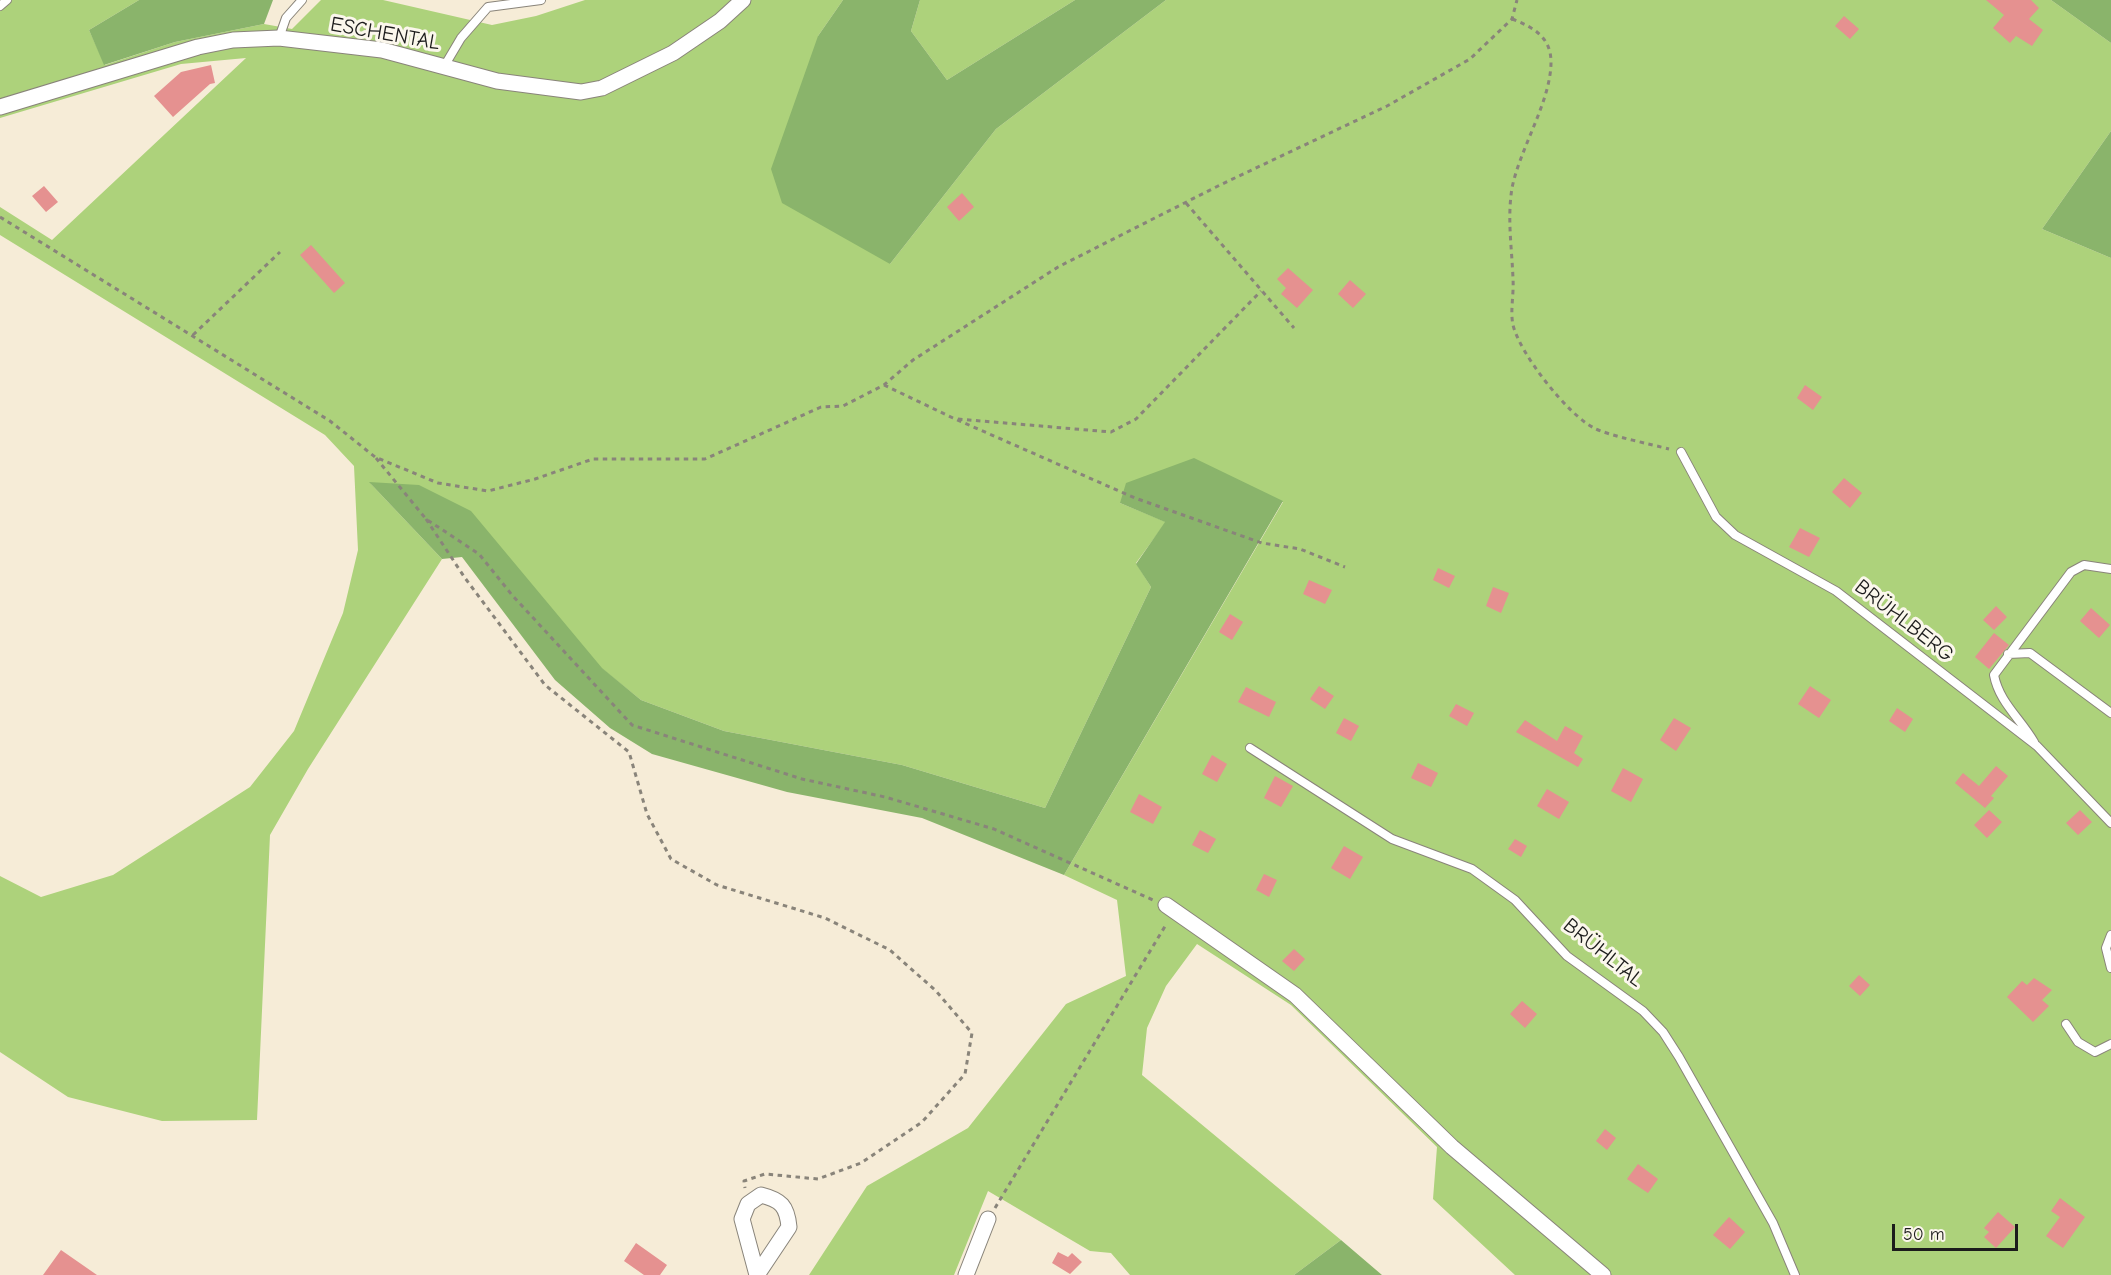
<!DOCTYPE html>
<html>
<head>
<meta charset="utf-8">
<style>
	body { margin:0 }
	#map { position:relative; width:2111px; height:1275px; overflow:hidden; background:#f6ecd7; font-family:"Comic Neue",sans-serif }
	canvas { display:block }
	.scale { position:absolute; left:1892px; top:1224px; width:126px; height:27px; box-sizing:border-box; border:3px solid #1c1c1c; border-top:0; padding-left:8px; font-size:18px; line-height:21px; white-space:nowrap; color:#1c1c1c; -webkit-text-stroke:4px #fbf7ec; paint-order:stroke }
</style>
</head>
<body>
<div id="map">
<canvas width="2111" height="1275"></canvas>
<div class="scale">50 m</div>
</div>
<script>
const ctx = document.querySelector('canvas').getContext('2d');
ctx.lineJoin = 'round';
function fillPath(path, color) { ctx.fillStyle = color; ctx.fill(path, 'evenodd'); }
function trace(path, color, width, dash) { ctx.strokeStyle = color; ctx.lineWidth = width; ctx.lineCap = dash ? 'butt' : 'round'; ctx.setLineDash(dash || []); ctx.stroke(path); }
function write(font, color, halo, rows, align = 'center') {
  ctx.font = font + ' "Comic Neue",sans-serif'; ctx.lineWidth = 6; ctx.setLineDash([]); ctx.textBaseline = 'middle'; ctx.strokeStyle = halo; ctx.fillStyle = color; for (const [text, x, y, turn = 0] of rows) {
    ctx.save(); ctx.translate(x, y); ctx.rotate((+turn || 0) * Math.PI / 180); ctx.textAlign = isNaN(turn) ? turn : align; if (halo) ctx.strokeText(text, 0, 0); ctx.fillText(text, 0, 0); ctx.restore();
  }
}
fillPath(new Path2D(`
	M0,0H139L89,30L105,65L175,42L264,24L292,29L321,0H383L492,25L536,16L585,0H843L818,36L890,264L996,129L1166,0H2051L2111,43V131L2042,229L2111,258V1275H1515L1433,1199L1437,1147L1291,1005L1197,944L1166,986L1147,1028L1142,1075L1341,1240L1294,1275H1130L1111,1253L1090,1251L988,1191L954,1275H809L867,1186L968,1128L1066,1004L1126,976L1117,900L1064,875L1283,502L1120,503L1166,522L1136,563L1151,587L1045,808L902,765L724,731L641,700L370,483L442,559L308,769L270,835L257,1120L162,1121L68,1097L0,1052V876L41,897L113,875L250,787L294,731L343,613L358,550L354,466L325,435L0,235V207L52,240L246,58L181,64L0,118Z
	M920,0H1075L947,80L911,31Z`), '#add27b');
fillPath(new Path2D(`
	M139,0H273L264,24L175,42L104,65L89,30Z
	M843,0H920L911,31L947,80L1075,0H1166L996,129L890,264L782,203L771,169L818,36Z
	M2051,0H2111V43Z
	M2111,131V258L2042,229Z
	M1194,458L1283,501L1064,875L922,818L787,792L652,754L610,728L555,680L462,557L442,559L369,482L419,485L471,511L602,668L641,700L724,731L902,765L1045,808L1151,587L1136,564L1165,522L1120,503L1126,483Z
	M1341,1240L1382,1275H1294Z`), '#8ab46b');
fillPath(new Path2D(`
	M1986,0H2031L2039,8L2029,19L2043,30L2032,46L2016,36L2010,43L1993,28L2004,15Z
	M1844,16L1859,29L1850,39L1835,26Z
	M211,65L215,83L210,84L173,117L154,96L181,72Z
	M44,186L58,202L46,212L32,196Z
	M962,193L974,207L959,221L947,207Z
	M311,245L345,283L334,293L300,255Z
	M1288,268L1313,290L1297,308L1281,294L1286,288L1277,279Z
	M1350,280L1366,294L1353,308L1338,294Z
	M1805,385L1822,397L1813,410L1797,398Z
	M1844,478L1862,493L1850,508L1832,492Z
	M1800,528L1820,538L1809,557L1789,547Z
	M1438,568L1455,576L1449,588L1433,580Z
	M1309,580L1332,590L1325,604L1303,594Z
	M1493,587L1509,593L1501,613L1486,606Z
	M1996,606L2007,617L1994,630L1983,620Z
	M2091,608L2110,625L2099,638L2080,621Z
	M1230,614L1243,622L1232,640L1219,632Z
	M1994,633L2009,645L1989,669L1975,657Z
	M1319,686L1334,696L1325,709L1310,699Z
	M1810,686L1831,700L1819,718L1798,704Z
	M1246,687L1276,702L1269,717L1238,702Z
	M1456,704L1474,713L1467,726L1449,716Z
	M1897,708L1913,719L1905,732L1889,721Z
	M1344,718L1359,726L1351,741L1336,733Z
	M1674,718L1691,728L1676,751L1660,740Z
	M1525,720L1557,741L1565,726L1583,736L1574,753L1583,759L1578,767L1516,732Z
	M1212,755L1227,764L1217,782L1202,774Z
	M1418,763L1438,773L1431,787L1411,778Z
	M1996,766L2008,776L1991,796L1994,798L1985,808L1955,783L1963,773L1979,786Z
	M1623,768L1643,779L1631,802L1611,791Z
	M1275,776L1293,786L1281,807L1264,798Z
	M1547,789L1569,802L1559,819L1537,806Z
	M1139,794L1162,807L1153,824L1130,812Z
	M1989,810L2002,822L1987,838L1974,825Z
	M2080,810L2092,822L2078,835L2066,823Z
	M1200,830L1216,839L1208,853L1192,845Z
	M1515,839L1527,846L1521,857L1508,849Z
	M1344,846L1363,857L1350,879L1331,868Z
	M1264,874L1277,880L1269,897L1256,890Z
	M1294,949L1305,959L1294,971L1282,961Z
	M1859,975L1870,985L1860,996L1849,986Z
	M2034,978L2052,990L2042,1000L2049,1006L2033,1022L2007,997L2022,981L2027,985Z
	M1522,1001L1537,1014L1525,1028L1510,1014Z
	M1605,1129L1616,1138L1607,1150L1596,1141Z
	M1638,1164L1658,1179L1648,1193L1627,1179Z
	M2060,1198L2085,1217L2063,1248L2046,1236L2060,1217L2051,1211Z
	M1998,1212L2015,1227L1996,1248L1984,1237L1989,1232L1984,1228Z
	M1729,1217L1745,1232L1730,1249L1713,1235Z
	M636,1243L667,1265L660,1275H644L624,1261Z
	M61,1250L97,1275H43Z
	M1058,1252L1068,1257L1072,1253L1082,1262L1070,1274L1052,1263Z`), '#e59190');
const service = new Path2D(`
	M0,6L7,0
	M279,38L286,18L302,0
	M445,65L461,38L488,7L541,0
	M1681,452L1716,517L1735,535L1836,591L2037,746L2111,823
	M2008,654L2030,653L2111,713
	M2034,742C2020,718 1999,702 1994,675L2071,572L2084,565L2111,569
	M1250,748L1392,839L1472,869L1515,900L1567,956L1643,1011L1663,1032L1679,1057L1773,1223L1795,1275
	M2111,935L2106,948L2111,968
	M2066,1024L2078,1042L2095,1052L2111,1044`);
const minor = new Path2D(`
	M0,107L198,47L233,40L279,38L382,50L497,81L581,92L602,88L673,53L720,21L743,0
	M1166,905L1295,995L1452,1147L1603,1275
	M761,1195C781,1200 787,1206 789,1227L757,1275L742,1219L748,1204Z
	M966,1275L988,1219`);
trace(service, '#89847a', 10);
trace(minor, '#89847a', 17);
trace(new Path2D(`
	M1512,19C1533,27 1551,37 1551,62C1551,101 1520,148 1512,188C1507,219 1512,249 1513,279C1514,294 1510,311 1513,325C1520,354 1568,415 1594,428C1610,436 1650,444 1669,449
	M1186,203L1294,328
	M0,217L330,421L375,457L438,483L488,491L535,479L593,459H705L821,407L843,406L884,385L913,360L1058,267L1220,185L1387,106L1470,59L1512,19L1517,0
	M193,335L280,252
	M884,385L953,418L1135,498L1262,543L1300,549L1345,567
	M958,419L1111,432L1136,419L1261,291
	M376,458L426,519L479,554L512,595L632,725L802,779L885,797L994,829L1153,900
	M426,519L465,578L545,685L629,752L647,814L671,859L717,885L825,918L890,950L936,991L972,1033L965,1074L922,1122L861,1163L818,1179L765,1174L744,1181L745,1188
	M995,1208L1167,923`), '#89847a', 3, [4.5, 4.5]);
trace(service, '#fff', 8);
trace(minor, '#fff', 15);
write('21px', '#1c1c1c', '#fbf7ec', [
	["ESCHENTAL",385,34,10],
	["BRÜHLBERG",1904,621,38],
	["BRÜHLTAL",1603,953,39]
]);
</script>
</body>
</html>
